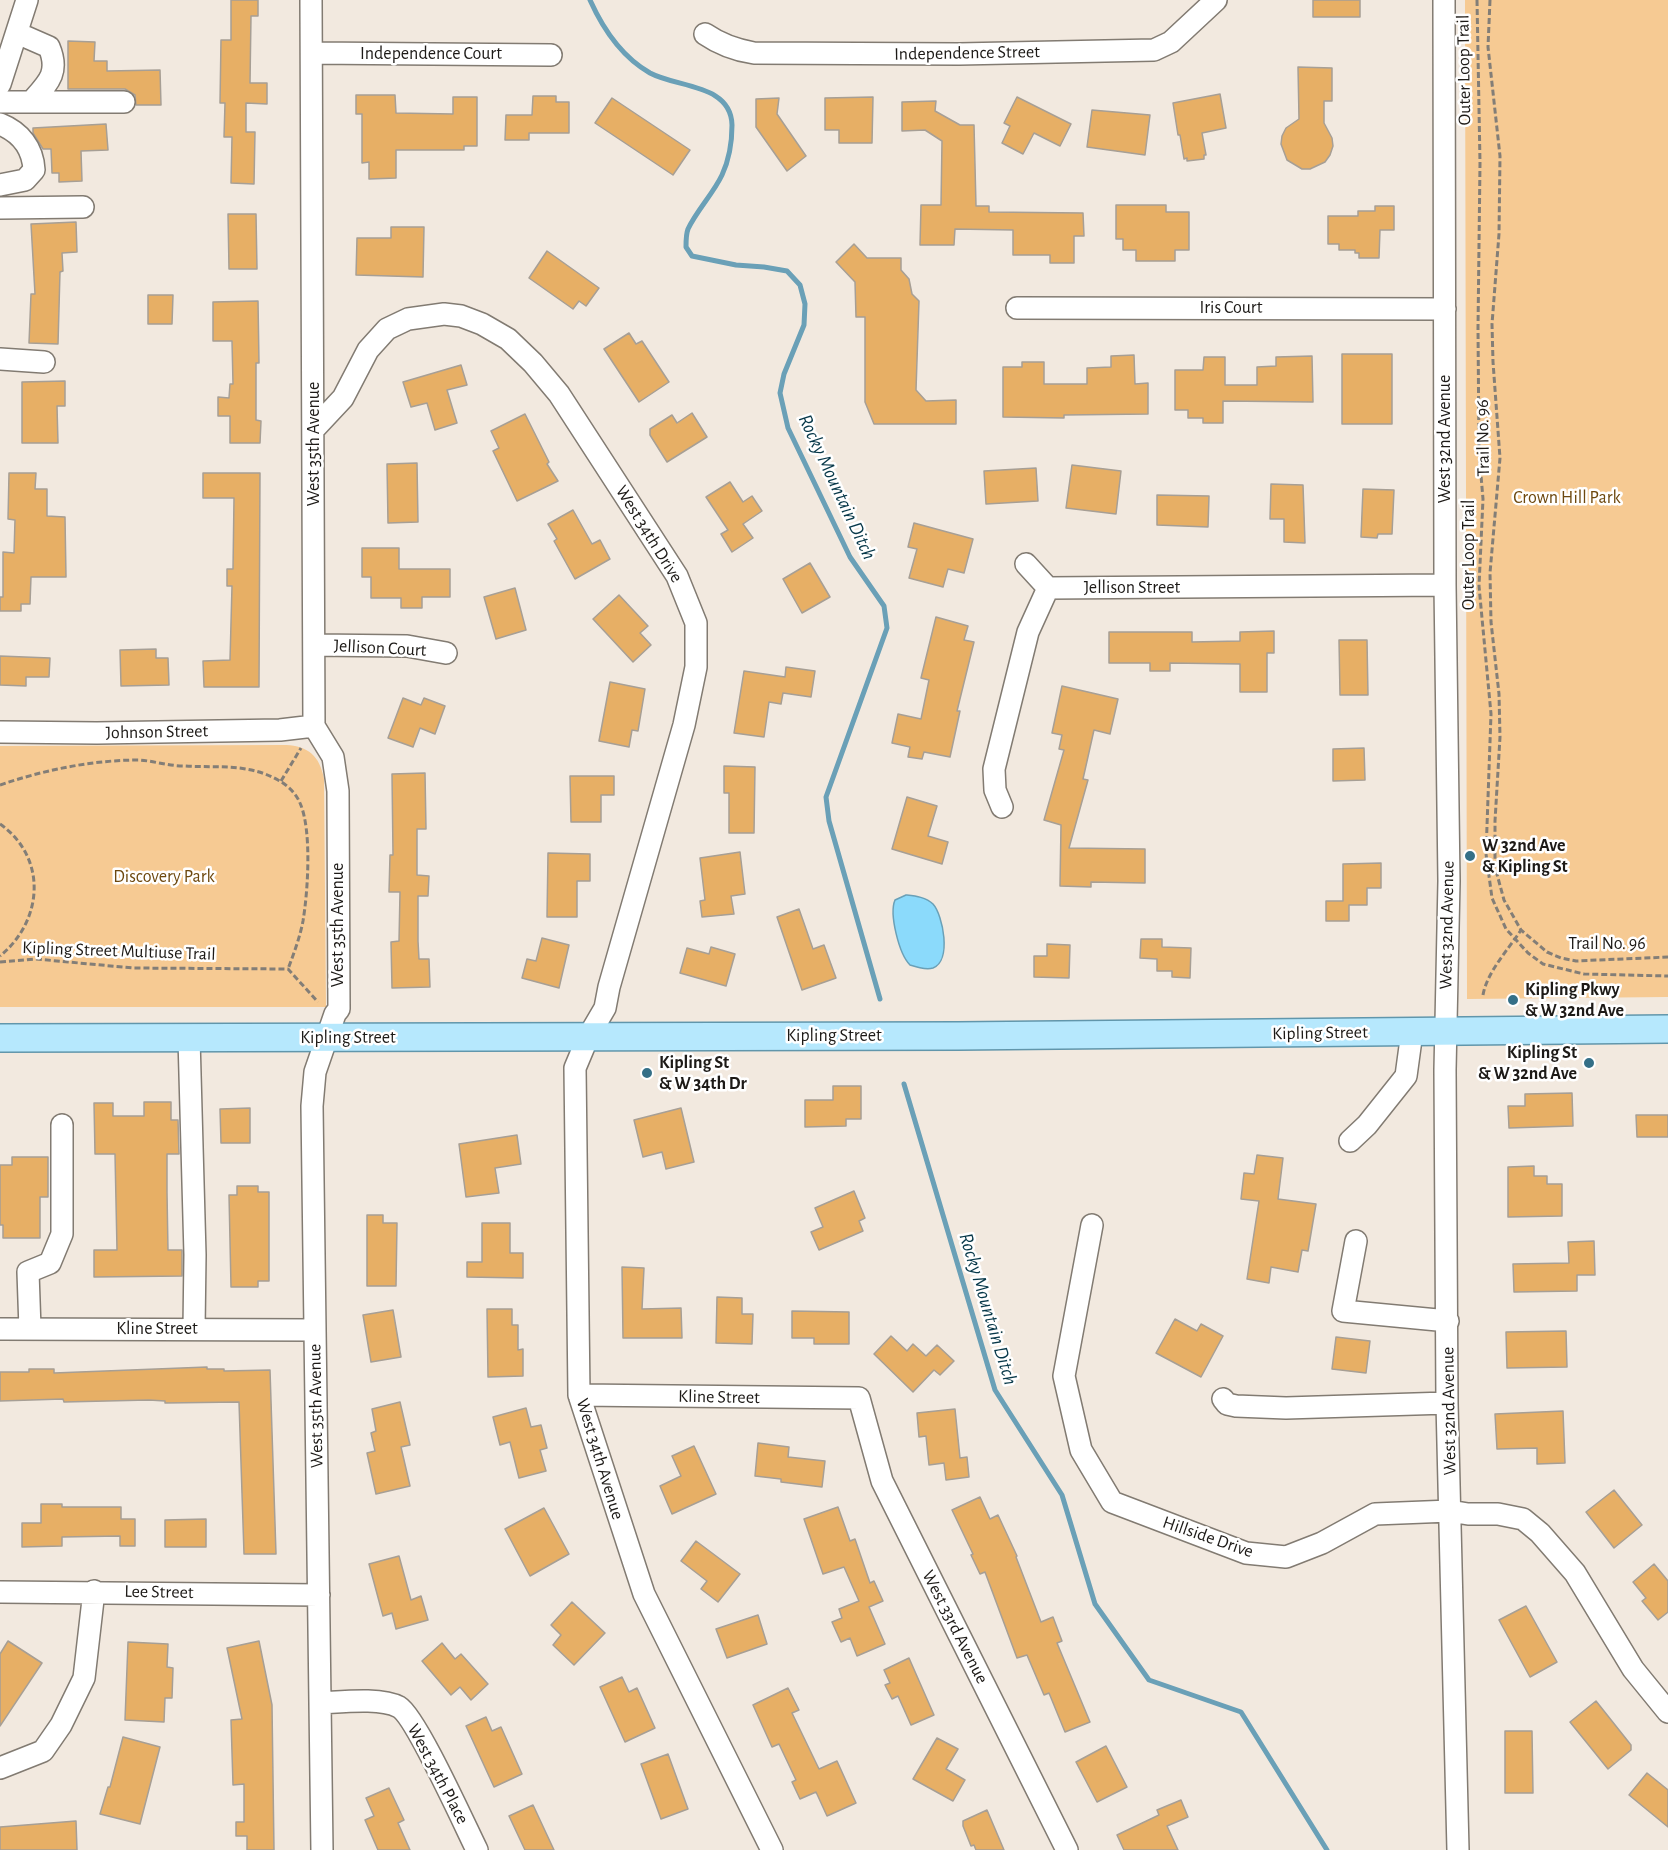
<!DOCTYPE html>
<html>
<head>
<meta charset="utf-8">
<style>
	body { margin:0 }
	canvas { display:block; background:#f2e9df }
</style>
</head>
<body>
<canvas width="1668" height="1850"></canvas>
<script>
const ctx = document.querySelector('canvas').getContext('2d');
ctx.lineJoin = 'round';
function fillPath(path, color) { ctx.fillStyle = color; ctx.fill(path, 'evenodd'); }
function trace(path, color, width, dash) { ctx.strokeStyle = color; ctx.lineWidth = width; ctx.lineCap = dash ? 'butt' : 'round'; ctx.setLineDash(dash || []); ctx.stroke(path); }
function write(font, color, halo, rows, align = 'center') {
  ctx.font = font + ' "Alegreya Sans",sans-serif'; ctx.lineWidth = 5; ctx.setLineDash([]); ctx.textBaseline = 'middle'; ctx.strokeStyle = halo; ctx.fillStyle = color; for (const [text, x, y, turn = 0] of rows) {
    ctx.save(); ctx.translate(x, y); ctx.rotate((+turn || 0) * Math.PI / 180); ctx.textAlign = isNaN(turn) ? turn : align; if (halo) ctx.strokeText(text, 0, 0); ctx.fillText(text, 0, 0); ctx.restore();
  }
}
fillPath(new Path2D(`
	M1465,0H1668V997L1467,999Z
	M286,745C308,746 320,756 324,779L326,1007H0V746Z`), '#f6ca93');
const water = new Path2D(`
	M906,895C915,896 926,897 933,904C943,915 952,961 933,968C926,970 916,967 910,965C899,954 889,914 895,900Z`);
fillPath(water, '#8bdafb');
trace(water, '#6aa0b7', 1.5);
trace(new Path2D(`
	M590,0C603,29 622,57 650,73C678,88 731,84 732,125C732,142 729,160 722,175C713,194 697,210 688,229C686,234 686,242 686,247L692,256L736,265L764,267L787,271L800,285L805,304L804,325L784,374L780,393L788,428L850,557L884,606L887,628L826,797L829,821L880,999
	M904,1084L995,1390L1062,1495L1095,1604L1149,1680L1241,1712L1327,1850`), '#6aa0b7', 5);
const building = new Path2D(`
	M231,0H258V16H251L250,83H267V104L246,103V132H255L254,184L231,183L232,137H224L225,103H220L221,40H231Z
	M1313,0H1360V17H1313Z
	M68,41L95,42L94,61H107V71L160,70L161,105H136L135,95L125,89H68Z
	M1298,67L1332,68V101H1324V123L1332,138L1333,146L1330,155L1325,162L1310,169H1302L1287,160L1281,144L1282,136L1286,128L1299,119Z
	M1220,94L1226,128L1202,133L1206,155H1204V159L1187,161V158L1184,159L1180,135H1178L1173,103Z
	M356,95H395L396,113L453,114V97H477V146H464V150H396V178L369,179V162L362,163V114H356Z
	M533,96H556V102H569V133H529V140H505L506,115H532Z
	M873,97L872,143H839V130H825V98Z
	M1017,97L1071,124L1060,146L1034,133L1023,154L1002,143L1010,126L1004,123Z
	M612,98L690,150L673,175L595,123Z
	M779,98L777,114L806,156L787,171L756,127V99Z
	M936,101L935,111L960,125H974L976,206H989V212L1083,213L1084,236H1074V263H1050V255H1013V230L955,229L954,245H920L921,205H941L942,141L925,130L902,131V102Z
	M1092,110L1150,115L1145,155L1087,147Z
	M106,124L108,150L81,151L82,181L59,182V173H52L51,149H43L33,133V128Z
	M1116,205H1166V212H1189V250H1175V261H1136V250H1123V239H1116Z
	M1375,206H1394V230H1380L1379,258H1359V253H1355V250H1339V244H1328V216H1358V211H1375Z
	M228,214H256L257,269H229Z
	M76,222L77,252L62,253L63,271L60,272L58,344L29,343L31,294H35L31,224Z
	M391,227H424L423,277L356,275L357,238H391Z
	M854,244L867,258H901V270L909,279L912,294L919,301L916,390L926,401L956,400V424H874L865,402V317H856L855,282L836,262Z
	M547,251L599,288L586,306L579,301L573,309L529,278Z
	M148,295H173L172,324H148Z
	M258,301L259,363H256V420L261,421L260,443H230V416H218V397L229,398L230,384H233L232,341H213V302Z
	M629,333L636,344L642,341L669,382L639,402L604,349Z
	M1342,354H1392V424H1342Z
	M1134,355L1135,384L1148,383V414L1064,415V418L1003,417V367H1022V362H1044V384H1087V368L1111,367V356Z
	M1312,356L1313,402L1223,401V423H1203V418H1188V410H1175V370H1203L1204,357H1225V385H1257V367L1276,366V357Z
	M461,365L467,385L447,390L457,423L435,430L427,403L411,407L403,382Z
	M65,381V406H57L58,443H22V382Z
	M692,413L707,437L667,462L650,435V429L672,415L677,423Z
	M525,414L549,462L547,464L558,481L517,501L493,451L499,448L491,431Z
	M417,463L418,522L388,523L387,464Z
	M1072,465L1121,471L1116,514L1066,508Z
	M1036,468L1038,501L986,504L984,471Z
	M9,473H36L35,489H47V516L65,517L66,577H31L30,604H21V611H0V597H3V552L14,553L15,520L8,519Z
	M203,473H260L259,687H204L203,661L230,660L232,586H227V569H233L234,498H203Z
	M730,482L743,502L752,496L762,511L743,524L753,538L732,552L721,534L728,530L706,497Z
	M1271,484L1303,485L1305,543L1284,542V519H1270Z
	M1363,489L1394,490L1392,534H1378L1377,538L1361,537Z
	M1157,495L1209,496L1208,527L1157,525Z
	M573,510L592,544L600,540L610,559L575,579L554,541L557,539L548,524Z
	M914,523L973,539L964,573L948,569L943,587L909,578L917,549L908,547Z
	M362,548H399V569H450V597H422V608H401V598H371V577H362Z
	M810,563L830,597L802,613L783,579Z
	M515,588L526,630L496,639L484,597Z
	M619,595L648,626L640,633L651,645L633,662L593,619Z
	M936,617L968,626L964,640L974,642L957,711H960L950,757L924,752L922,759L908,757L910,747L892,743L898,714L921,719L929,680L921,678Z
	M1274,631V653H1267V692H1240V664L1170,663V671H1150V663H1109V632H1192V642L1240,641V632Z
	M1339,640H1367L1368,695H1340Z
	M156,649V658H168L169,685L121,686L120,650Z
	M0,656L50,658L49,677H26V686L0,685Z
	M786,667L815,671L811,697L783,693L781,704L769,702L764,737L734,733L744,671L785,677Z
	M610,682L645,689L638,731L632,730L629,747L599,741Z
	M1062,686L1118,699L1110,734L1094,730L1083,779L1088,780L1069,848L1145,849V883L1091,882V887L1060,886L1061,825L1044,820L1064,750L1059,749L1062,735L1052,733Z
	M403,698L421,705L424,698L445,706L435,734L420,728L413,747L388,738Z
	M1364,748L1365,780L1333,781V749Z
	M724,766L755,767L754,833H729V793H724Z
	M425,773L426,829H417V875L429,876L428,896H418V941L419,959H429L430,987L392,988L391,942L399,941L400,892H389L390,855H393L392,774Z
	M570,776H614V795H601V822H571Z
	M907,797L937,806L928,836L948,842L942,864L892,849Z
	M740,852L745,894L731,896L734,914L702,917L700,901L705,900L700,858Z
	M548,853L590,854V881H577V917H547Z
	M1381,863V888H1367V905H1349V921H1326V901H1343V864Z
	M799,909L813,949L824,945L836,978L802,990L777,917Z
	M542,938L569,945L559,988L522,978L527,959L536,961Z
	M1141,939H1162V947L1191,948L1190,978L1172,977V971H1157V959L1140,958Z
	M1047,944L1070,945L1069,978L1034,977V956H1047Z
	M711,947L735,954L726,986L680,973L687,948L709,954Z
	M833,1086H861V1119H846V1126L805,1127V1100H833Z
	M1572,1093L1573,1126L1509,1128L1508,1106H1525V1094Z
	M144,1102H171V1120H178L179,1154H167V1192L168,1250H182V1276L94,1277V1250H117L115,1154H95L94,1103H113V1116H144Z
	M250,1108V1143H221L220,1109Z
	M681,1108L694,1162L666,1169L662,1152L643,1157L634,1120Z
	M1636,1115H1668V1137H1637Z
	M517,1135L521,1164L495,1168L499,1193L466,1197L459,1144Z
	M1257,1155L1283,1158L1278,1199L1316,1204L1308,1251L1302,1250L1298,1272L1271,1267L1269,1283L1247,1279L1259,1201L1241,1199L1244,1173L1254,1174Z
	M12,1157H48V1197H40V1238H3V1225H0V1165H12Z
	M1534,1166V1176H1547V1184H1562V1216L1508,1217V1167Z
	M237,1186H258V1192H269V1281H258V1287H231L229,1195H237Z
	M854,1191L865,1218L859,1221L863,1231L819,1250L811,1232L823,1227L815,1208Z
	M367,1215H383V1223H397L396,1286H367Z
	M482,1223H510V1253H523V1278L467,1277V1262H482Z
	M1594,1241L1595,1275H1577V1291L1514,1292L1513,1264L1569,1263L1568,1242Z
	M622,1267L644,1268L642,1309L681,1308L682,1338H623Z
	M717,1297L742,1298V1314H753L752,1344L716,1343Z
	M487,1309H512V1325H518V1350L523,1349V1376L488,1377Z
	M393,1310L401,1357L371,1362L363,1315Z
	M792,1311L849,1312V1344H814V1338H792Z
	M1175,1319L1197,1331L1201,1324L1223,1336L1201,1377L1156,1353Z
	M1566,1331L1567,1367L1507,1368L1506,1332Z
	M891,1336L907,1351L913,1344L926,1356L937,1345L954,1361L940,1375L934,1370L913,1392L874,1354Z
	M1336,1337L1370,1341L1366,1373L1332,1369Z
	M207,1367V1369H224V1371L270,1370L276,1554H244L239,1402L165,1403V1401L149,1400L64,1402L63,1399L0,1401V1372H29V1369H54V1373Z
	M400,1402L410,1445L401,1447L410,1486L376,1494L367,1453L375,1451L371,1433L376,1431L372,1409Z
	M526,1408L531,1427L541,1425L547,1448L540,1450L546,1471L519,1478L510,1442L500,1445L493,1417Z
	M955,1409L960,1458L967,1457L969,1477L946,1480L944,1463L929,1465L926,1436L919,1437L917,1413Z
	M1563,1411L1565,1463L1537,1464V1448L1497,1449L1495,1414Z
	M758,1443L789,1447L788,1457L825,1461L822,1487L781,1482V1479L755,1476Z
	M694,1446L716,1494L672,1514L660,1486L681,1476L672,1456Z
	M1614,1490L1642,1525L1614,1548L1586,1512Z
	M980,1497L990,1519L998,1515L1017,1556L1016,1557L1041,1622L1053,1617L1062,1641L1057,1643L1090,1722L1065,1732L1049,1693L1044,1695L1027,1655L1017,1658L985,1572L980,1574L971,1555L973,1554L952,1510Z
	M41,1504H62V1507H121V1519H135V1546H120V1536L62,1537V1546L22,1547V1523H41Z
	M838,1507L850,1541L855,1539L870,1583L874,1581L883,1601L869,1607L885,1644L857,1656L850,1638L841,1642L832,1622L842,1618L839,1609L859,1601L844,1567L823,1574L804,1519Z
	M544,1508L569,1554L530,1576L505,1529Z
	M206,1519V1547H165V1520Z
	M696,1541L740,1574L718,1602L701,1589L707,1581L681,1561Z
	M399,1556L411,1600L421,1596L428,1620L396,1629L392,1613L383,1616L369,1564Z
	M1654,1564L1668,1581V1612L1658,1620L1642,1601L1646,1598L1633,1582Z
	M572,1602L605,1633L574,1665L553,1645L561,1635L551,1625Z
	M1526,1606L1557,1662L1530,1677L1499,1620Z
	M758,1615L767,1644L727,1658L716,1629Z
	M8,1641L42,1663L0,1726V1654Z
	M259,1641L272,1705L274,1850H247V1836H236V1822H244V1784L233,1785L231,1720L242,1719L227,1648Z
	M128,1642L168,1644L167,1667L173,1668L172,1698H165L164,1722L125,1720Z
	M442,1643L455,1659L461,1654L488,1684L471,1700L460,1687L451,1695L422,1661Z
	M909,1658L934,1715L911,1725L898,1696L892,1699L885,1685L890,1683L884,1670Z
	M622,1677L629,1692L637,1688L655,1728L625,1742L600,1687Z
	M788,1688L799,1710L792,1713L819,1769L837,1761L856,1803L827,1816L816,1792L800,1799L792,1782L796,1780L779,1744L772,1747L753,1705Z
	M1596,1701L1631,1745V1750L1608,1769L1570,1722Z
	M486,1717L492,1731L501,1727L522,1774L494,1787L466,1726Z
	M1505,1731H1532L1533,1793H1505Z
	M123,1737L160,1747L140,1824L100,1814L108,1787H110Z
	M937,1738L958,1749L946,1769L965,1780L953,1801L913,1779Z
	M1106,1746L1127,1787L1097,1802L1076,1762Z
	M668,1754L688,1809L661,1819L641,1764Z
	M1647,1773L1668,1790V1827L1629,1795Z
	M389,1788L404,1820L398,1823L410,1850H378L365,1820L374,1816L366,1798Z
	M1181,1800L1188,1817L1167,1826L1178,1850H1124L1117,1835L1159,1815L1157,1810Z
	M533,1805L554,1850H525L509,1816Z
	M987,1810L1004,1850H976L974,1845L971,1846L963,1826V1821Z
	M76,1821L77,1850H0V1827Z`);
fillPath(building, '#e7af65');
trace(building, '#a79f95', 1.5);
const minor = new Path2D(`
	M311,0L314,726L333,757L338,791L339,1009L335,1014L315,1072L312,1106L322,1850
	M1444,0L1445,585L1449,881L1445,1070L1447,1403L1458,1850
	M17,33L49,47C60,73 48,83 31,102
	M705,34C721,45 735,50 754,53L959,54L1154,50L1171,42L1216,0
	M312,53L551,55
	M0,84L27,0
	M0,102H124
	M0,124C20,132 33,148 34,170L25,180L0,185
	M0,208L83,207
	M1017,308L1445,309
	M0,359L44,362
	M314,429L343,398L368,350L387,329L408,319L444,314L461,316L482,324L508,339L533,363L559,394L677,576L696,623V667L684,725L609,987L605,1008L588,1037L575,1068L579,1395L644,1594L772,1850
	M1026,564L1048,588
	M314,645L407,646L446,653
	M0,732L97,733L280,730L314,726
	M1002,807L995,790L994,769L1028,632L1048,588L1445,585
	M189,1038L195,1255L194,1329
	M1350,1141L1367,1125L1406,1076L1412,1032
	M1092,1225L1064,1376L1081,1450L1112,1502L1246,1553L1286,1557L1322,1543L1375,1514L1450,1511L1468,1514H1498L1523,1519L1540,1533L1575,1573L1633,1669L1668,1712
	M1356,1241L1343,1311L1448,1321
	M0,1329L315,1330
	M30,1329L28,1272L50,1263L62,1234V1125
	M579,1395L859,1398L882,1481L1067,1850
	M1223,1399L1227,1404L1236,1406L1286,1408L1447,1403
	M0,1592L319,1595
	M320,1703C341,1702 381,1697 399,1707C416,1717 465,1826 477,1850
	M0,1768L43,1751L61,1725L84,1678L94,1591`);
const major = new Path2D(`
	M0,1038L958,1036L1668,1029`);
trace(minor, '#827b72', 24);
trace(major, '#6196ab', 30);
trace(new Path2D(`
	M1477,0L1480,163L1478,328L1479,452L1483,499L1479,586L1491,714L1486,854L1492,898L1506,929L1528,953L1543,964L1584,974L1668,976
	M1490,0L1488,47L1500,156L1499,234L1492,324L1493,362L1500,458L1490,573L1491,622L1499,694L1500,737L1495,821V867L1504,900L1521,930L1547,952L1561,958L1576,961L1668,957
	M281,781L301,748
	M0,785C44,770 92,760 139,760C154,761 169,766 184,766C217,768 248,763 278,780C287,785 296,793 300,803C312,830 308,891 303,921C300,937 294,953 288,969
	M0,824C48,858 43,921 0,956
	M0,962L36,959L133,968L288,969L318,1002
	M1483,995C1487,972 1508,950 1521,930`), '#837e77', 3, [6, 3]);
trace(minor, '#fff', 21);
trace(major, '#b6e8fd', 27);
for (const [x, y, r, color] of [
	[1470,856,6,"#346f87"],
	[1513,1000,6,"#346f87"],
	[1589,1063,6,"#346f87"],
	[647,1073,6,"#346f87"]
]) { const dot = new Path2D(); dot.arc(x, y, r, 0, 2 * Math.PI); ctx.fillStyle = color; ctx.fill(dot); trace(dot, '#fff', 2); }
write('18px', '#1d1a17', '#fff', [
	["Independence Street",967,53,-1],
	["Independence Court",431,54],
	["Outer Loop Trail",1464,70,-91],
	["Iris Court",1231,308],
	["Trail No. 96",1483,438,-91],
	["West 32nd Avenue",1445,439,-90],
	["West 35th Avenue",314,444,-90],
	["West 34th Drive",649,534,58],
	["Outer Loop Trail",1469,555,-90],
	["Jellison Street",1132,588],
	["Jellison Court",380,648,3],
	["Johnson Street",157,732,-1],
	["West 35th Avenue",338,925,-90],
	["West 32nd Avenue",1447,925,-89],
	["Trail No. 96",1607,944],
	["Kipling Street Multiuse Trail",119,951,2],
	["Kipling Street",1320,1033,-1],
	["Kipling Street",834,1036],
	["Kipling Street",348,1038],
	["Kline Street",157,1329],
	["Kline Street",719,1397,1],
	["West 35th Avenue",316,1406,-91],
	["West 32nd Avenue",1449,1411,-91],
	["West 34th Avenue",600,1459,73],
	["Hillside Drive",1208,1537,19],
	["Lee Street",159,1592,1],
	["West 33rd Avenue",955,1627,63],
	["West 34th Place",438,1774,62]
]);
write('18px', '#6d480e', '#fff', [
	["Crown Hill Park",1567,498],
	["Discovery Park",164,877]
]);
write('bold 18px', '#1d1a17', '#fff', [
	["W 32nd Ave",1482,846],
	["& Kipling St",1482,867],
	["Kipling Pkwy",1525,990],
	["& W 32nd Ave",1525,1011],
	["Kipling St",1577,1053,"right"],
	["& W 32nd Ave",1577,1074,"right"],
	["Kipling St",659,1063],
	["& W 34th Dr",659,1084]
], 'left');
write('italic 20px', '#073849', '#fff', [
	["Rocky Mountain Ditch",837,487,65],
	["Rocky Mountain Ditch",988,1309,73]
]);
</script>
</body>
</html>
